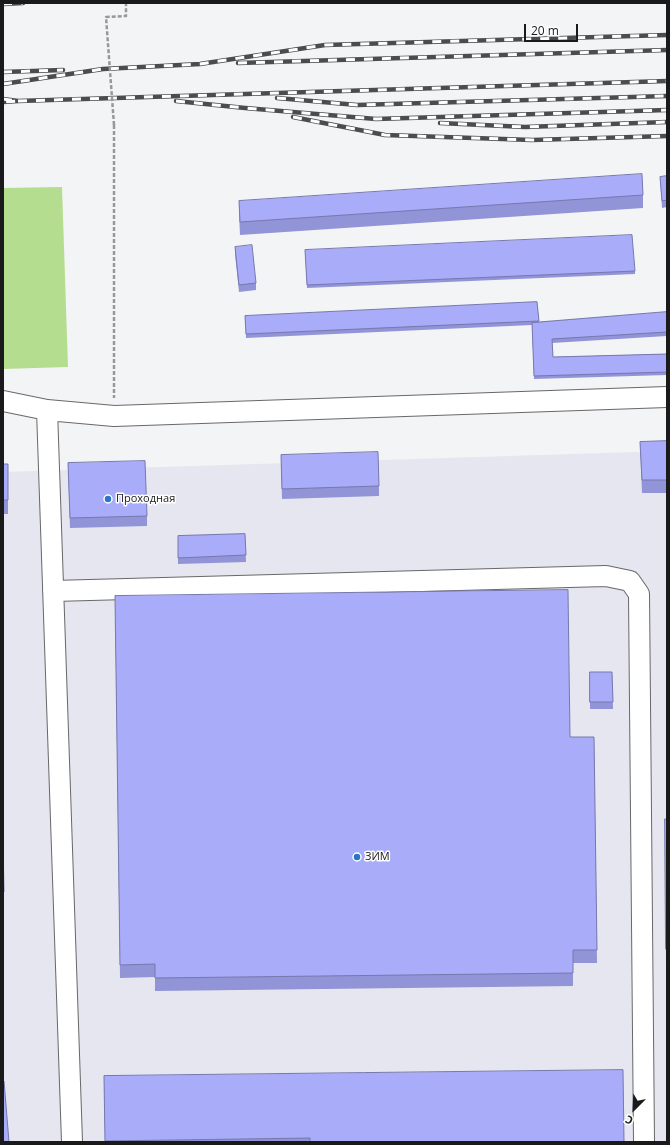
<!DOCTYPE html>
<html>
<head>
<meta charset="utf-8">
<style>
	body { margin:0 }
	#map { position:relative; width:670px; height:1145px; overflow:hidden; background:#f3f4f6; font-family:"Open Sans",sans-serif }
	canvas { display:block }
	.frame { position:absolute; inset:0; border:4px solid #1a1a1b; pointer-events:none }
	.north { position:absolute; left:614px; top:1089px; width:40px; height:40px; -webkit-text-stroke:3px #fff; paint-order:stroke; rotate:204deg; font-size:11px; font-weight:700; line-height:16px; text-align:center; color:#1a1a1b }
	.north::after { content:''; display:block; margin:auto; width:14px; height:18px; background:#1a1a1b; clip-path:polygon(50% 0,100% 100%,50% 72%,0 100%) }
	.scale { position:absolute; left:524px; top:24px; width:54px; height:18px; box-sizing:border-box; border:2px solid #1a1a1b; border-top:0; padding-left:5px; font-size:12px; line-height:14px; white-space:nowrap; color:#1a1a1b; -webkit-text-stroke:3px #fff; paint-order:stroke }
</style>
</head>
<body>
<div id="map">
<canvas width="670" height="1145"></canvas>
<div class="frame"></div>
<div class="north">С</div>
<div class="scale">20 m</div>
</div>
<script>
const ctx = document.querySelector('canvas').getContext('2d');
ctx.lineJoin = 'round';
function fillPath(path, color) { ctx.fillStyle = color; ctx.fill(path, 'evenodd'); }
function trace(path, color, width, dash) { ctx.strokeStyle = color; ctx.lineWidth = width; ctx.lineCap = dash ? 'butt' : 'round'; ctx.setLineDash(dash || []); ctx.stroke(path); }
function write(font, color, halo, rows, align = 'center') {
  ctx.font = font + ' "Open Sans",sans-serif'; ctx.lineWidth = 3; ctx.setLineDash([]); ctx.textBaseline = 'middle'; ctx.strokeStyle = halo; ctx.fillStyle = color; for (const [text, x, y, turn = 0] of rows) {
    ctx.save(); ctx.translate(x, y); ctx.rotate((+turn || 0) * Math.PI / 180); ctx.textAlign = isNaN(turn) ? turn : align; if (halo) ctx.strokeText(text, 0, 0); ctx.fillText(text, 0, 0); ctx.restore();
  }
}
fillPath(new Path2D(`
	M667,451V1142H3V472Z`), '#e5e6ef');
fillPath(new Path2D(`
	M62,187L68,367L3,369V188Z`), '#b5dd8f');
const minor = new Path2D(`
	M3,401L47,410L114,416L667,397
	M47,410L72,1142
	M53,591L606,576L630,581L639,594L644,1142`);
trace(minor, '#68686a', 22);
trace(new Path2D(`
	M114,125V398`), '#98989a', 2.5, [4, 2]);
trace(minor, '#fff', 20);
const rail = new Path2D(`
	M3,4L23,3
	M238,63L667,50
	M3,72L63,70
	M3,84L103,69L200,64L325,45L667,35
	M277,98L357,105L667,96
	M3,99L18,101L3,102
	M18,101L667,81
	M176,101L245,108L376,119L667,110
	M293,117L385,135L532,140L667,136
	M440,123L525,127L667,122`);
trace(rail, '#4c4c4e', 4.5);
trace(rail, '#fff', 3, [9]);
trace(new Path2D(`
	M114,125L106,17L126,16V3`), '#98989a', 2.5, [4, 2]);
fillPath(new Path2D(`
	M667,176V207L662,208L660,177Z
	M643,195V208L240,235L239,214V201Z
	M235,247L256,283V290L239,292L235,254Z
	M305,250L635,271V274L307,288Z
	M537,302L539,322L667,312V336L552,343L553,357L667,354V375L534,379L532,325L246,338L245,316Z
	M667,441V493H642L640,442Z
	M281,455L379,486V496L282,499Z
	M68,463L147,516V526L70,528Z
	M3,464H8V514H3Z
	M245,534L246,562L178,564V536Z
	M115,596L570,737H594L597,963H573V986L155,991V977L120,978Z
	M590,672H612L613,709H590Z
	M665,819H667V962H666Z
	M3,845L4,892V905H3Z
	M104,1076L624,1142H105Z`), '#9194d6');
const building = new Path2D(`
	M642,174L643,195L240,222L239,201Z
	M667,176V200L662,201L660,177Z
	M632,235L635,271L307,285L305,250Z
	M252,245L256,283L239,285L235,247Z
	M537,302L539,321L246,334L245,316Z
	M667,312V332L552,339L553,357L667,354V372L534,376L532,323Z
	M667,441V480H642L640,442Z
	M378,452L379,486L282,489L281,455Z
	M145,461L147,516L70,518L68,463Z
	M3,464H8V500H3Z
	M245,534L246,555L178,558V536Z
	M568,590L570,737H594L597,950H573V973L155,978V964L120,965L115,596Z
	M590,672H612L613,702H590Z
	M665,819H667V949H666Z
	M3,845L4,892H3Z
	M623,1070L624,1142H310V1138L105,1141L104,1076Z
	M3,1081H4L9,1142H3Z`);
fillPath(building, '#a9acf9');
trace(building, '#7678ae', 1);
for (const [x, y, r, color] of [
	[108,499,4,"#2a75c5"],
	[357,857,4,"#2a75c5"]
]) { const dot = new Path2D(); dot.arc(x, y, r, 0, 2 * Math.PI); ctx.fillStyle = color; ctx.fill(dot); trace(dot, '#fff', 1.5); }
write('11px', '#1a1a1b', '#fff', [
	["Проходная",116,499],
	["ЗИМ",365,857]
], 'left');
</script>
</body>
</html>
